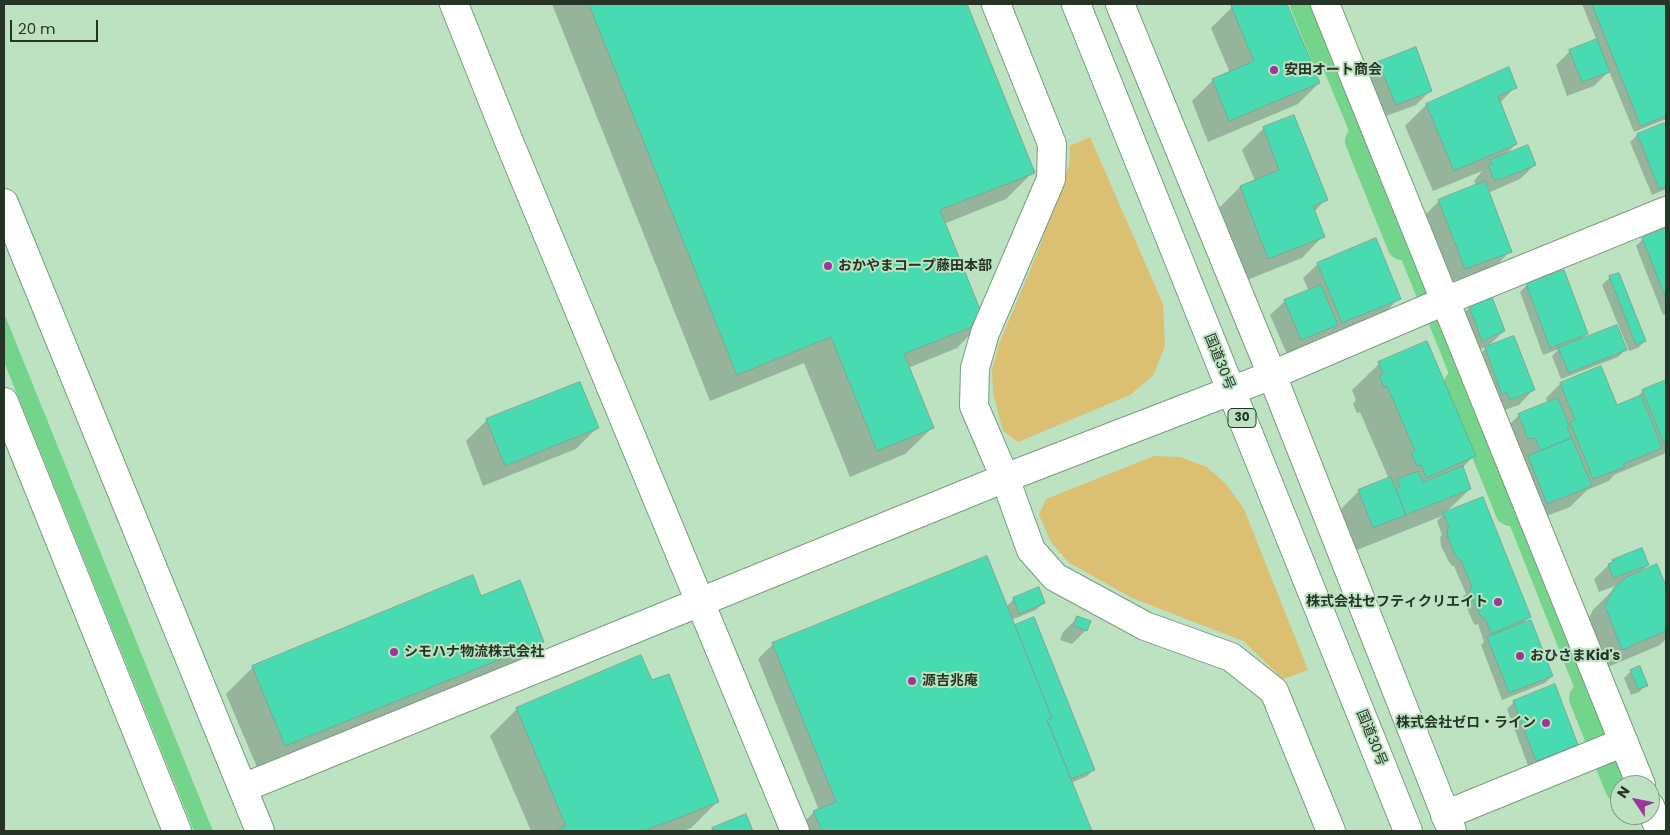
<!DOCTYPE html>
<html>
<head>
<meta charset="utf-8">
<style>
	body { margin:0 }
	#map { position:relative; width:1670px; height:835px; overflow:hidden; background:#bce2c2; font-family:Poppins,sans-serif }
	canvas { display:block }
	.frame { position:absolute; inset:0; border:5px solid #253427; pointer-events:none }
	.north { position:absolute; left:1610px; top:775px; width:50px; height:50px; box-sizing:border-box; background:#bce2c2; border:1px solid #809c84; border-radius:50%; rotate:304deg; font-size:14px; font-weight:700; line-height:20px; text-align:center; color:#253427 }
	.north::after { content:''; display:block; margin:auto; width:18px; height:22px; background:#9e3599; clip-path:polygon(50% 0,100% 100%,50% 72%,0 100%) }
	.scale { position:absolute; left:10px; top:20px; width:88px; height:22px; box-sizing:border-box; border:2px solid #253427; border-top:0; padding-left:6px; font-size:15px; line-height:18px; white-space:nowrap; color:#253427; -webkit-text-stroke:4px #bce2c2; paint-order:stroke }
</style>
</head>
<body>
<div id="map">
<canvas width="1670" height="835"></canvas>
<div class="frame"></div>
<div class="north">N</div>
<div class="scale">20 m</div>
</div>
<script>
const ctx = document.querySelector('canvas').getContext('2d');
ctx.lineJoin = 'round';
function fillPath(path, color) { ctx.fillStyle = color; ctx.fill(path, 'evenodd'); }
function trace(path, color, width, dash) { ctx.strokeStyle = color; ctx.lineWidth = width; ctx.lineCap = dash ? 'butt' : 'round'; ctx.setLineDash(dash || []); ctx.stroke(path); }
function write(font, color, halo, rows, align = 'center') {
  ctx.font = font + ' Poppins,"Noto Sans JP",sans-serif'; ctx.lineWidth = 4; ctx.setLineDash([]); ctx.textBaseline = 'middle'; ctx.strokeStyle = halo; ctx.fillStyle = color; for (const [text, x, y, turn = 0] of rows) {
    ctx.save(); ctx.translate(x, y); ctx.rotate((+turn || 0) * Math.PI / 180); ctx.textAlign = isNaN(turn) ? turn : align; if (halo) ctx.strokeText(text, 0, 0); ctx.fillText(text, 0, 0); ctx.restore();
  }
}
fillPath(new Path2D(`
	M1090,137L1163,304L1165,346L1153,376L1130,395L1018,442L1003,431L993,393L992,370L999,344L1036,256L1069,166L1070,146Z
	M1154,456L1180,457L1207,467L1227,485L1244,509L1308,670L1283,679L1243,641L1132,598L1068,562L1051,542L1039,515L1046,499Z`), '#dbbf73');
fillPath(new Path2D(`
	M1316,14L1382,177L1370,182L1303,20Z
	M1390,205L1394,206L1427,294L1417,298L1381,209Z
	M4,313L210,824L213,831H194L4,362Z
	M1439,318L1480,419L1469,424L1428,322Z
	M1501,470L1605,734L1594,738L1490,475Z
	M1616,764L1625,785H1620V803L1605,768Z`), '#75d48b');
fillPath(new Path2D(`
	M552,4H966L1033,172L1006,199L944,224L983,321L957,348L908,368L932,428L905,454L850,477L804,363L710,401Z
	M1240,4H1286L1319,83L1298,104L1208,142L1192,101L1213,80L1230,73L1211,28L1232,7Z
	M1582,4H1666V119L1634,132L1609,71L1594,86L1567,96L1556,65L1570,51L1597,41Z
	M1415,48L1431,90L1416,105L1381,118L1364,78L1378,63Z
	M1508,69L1515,87L1499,104L1516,144L1504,156L1535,165L1520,179L1488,193L1510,251L1496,266L1451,282L1425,215L1439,201L1476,186L1474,181L1482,171L1433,191L1405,126L1426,105Z
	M1293,116L1326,199L1314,212L1323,236L1302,258L1247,280L1219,208L1240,187L1255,181L1242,150L1263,129Z
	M1664,124L1666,131V189L1652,195L1630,142L1637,135Z
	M1666,229V314L1663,315L1636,246L1643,239Z
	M1318,264L1399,298L1385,313L1328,337L1327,334L1322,339L1287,354L1270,315L1285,301L1309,291L1303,278Z
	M1618,274L1645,341L1638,348L1629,351L1602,285L1609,278Z
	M1527,285L1586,334L1580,341L1625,350L1618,357L1561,379L1552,356L1559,349L1543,355L1520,292Z
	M1470,307L1504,331L1486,348L1533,390L1519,405L1496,413L1471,363L1488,346L1468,354L1455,322Z
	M1379,364L1474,456L1462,468L1470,489L1445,513L1529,617L1521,625L1552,676L1545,683L1502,700L1481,645L1484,642L1478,624L1475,625L1472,620L1465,603L1463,596L1466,594L1454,566H1452L1449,562L1441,546L1440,537L1442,535L1437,521L1442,516L1347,554L1332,518L1359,491L1385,481L1388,477L1360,412L1357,413L1353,404L1356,400L1352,390Z
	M1666,382V453L1614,475L1609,481L1587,490L1570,507L1526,524L1498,436L1519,415L1548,403L1546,398L1560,384L1616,406L1635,399L1643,391Z
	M487,420L597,428L576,449L483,486L466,441Z
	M1613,561L1648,565L1639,573L1657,566L1666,589V639L1660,645L1601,670L1584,628L1593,610L1618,585L1599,592L1594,579Z
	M481,598L543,642L516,669L259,772L226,694L253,667Z
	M1014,599L1043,603L1036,610L1011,620L1094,769L1087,776L1071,783L1091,831H802L800,826L814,812L819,810L758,659L773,644L1006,607Z
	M1078,617L1086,630L1072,644L1060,640L1063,632Z
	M1631,671L1646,685L1639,692L1631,695L1624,678Z
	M651,682L718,801L691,828L683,831H531L490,736L517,709Z
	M1514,702L1577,745L1570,752L1529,768L1507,709Z
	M746,816L752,831H708Z`), '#0003');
trace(new Path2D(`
	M1305,4L1325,54
	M1360,141L1402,245
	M1459,384L1510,511
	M1584,698L1620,788`), '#75d48b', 30);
const building = new Path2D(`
	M589,4H967L1035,173L940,210L985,322L904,354L934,428L877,451L831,337L737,375Z
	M1237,4H1287L1320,83L1229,121L1212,79L1254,61L1231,6Z
	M1592,4H1666V116L1641,126Z
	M1597,39L1610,72L1582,82L1569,50Z
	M1416,47L1432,91L1396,105L1378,62Z
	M1509,67L1517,88L1498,96L1517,144L1454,171L1426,104Z
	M1294,115L1328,200L1313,206L1325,237L1268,259L1240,186L1279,170L1263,127Z
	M1664,123L1666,127V186L1659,189L1637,134Z
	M1528,145L1536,165L1500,180L1499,178L1494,180L1488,165L1492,164L1490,160Z
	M1485,181L1512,252L1465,269L1438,200Z
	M1666,228V299L1642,238Z
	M1376,238L1401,299L1342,323L1317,263Z
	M1564,270L1588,334L1550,348L1526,284Z
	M1619,273L1646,341L1636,345L1609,276Z
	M1321,285L1338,325L1301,340L1284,300Z
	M1492,297L1505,331L1482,341L1469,306Z
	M1617,325L1627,350L1569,373L1558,348Z
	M1514,336L1535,390L1510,400L1507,392L1502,395L1485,347Z
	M1427,341L1476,456L1426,478L1421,465L1417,466L1411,453L1415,451L1387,386L1384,387L1379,376L1383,374L1378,362Z
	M1601,366L1617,405L1641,395L1662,448L1623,464L1625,467L1593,479L1570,422L1575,420L1560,383Z
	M1666,380V441L1663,442L1642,390Z
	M580,382L599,428L505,466L486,419Z
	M1558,398L1569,425L1567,426L1572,438L1540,451L1535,438L1528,439L1518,414Z
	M1572,438L1592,486L1547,504L1528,456Z
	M1463,466L1471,489L1406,515L1396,489L1400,487L1397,479L1418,471L1423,482Z
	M1391,477L1406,515L1373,528L1358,490Z
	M1483,497L1531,617L1491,634L1485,618H1482L1479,613L1471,596L1470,588L1472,587L1461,560H1459L1455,555L1448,538L1447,529L1449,528L1443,513Z
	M1642,548L1649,565L1613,578L1608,564L1613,562L1612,560Z
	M987,556L1052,718L1047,720L1092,831H822L813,811L836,802L772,643Z
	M1657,564L1666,586V631L1622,650L1605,606L1614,588L1625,578Z
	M473,575L481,596L520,580L544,642L285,746L252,666Z
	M1039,587L1045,603L1019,614L1013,598Z
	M1077,616L1091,621L1087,631L1074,626Z
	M1034,617L1095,770L1071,779L1047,720L1052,718L1015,625Z
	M1531,620L1553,676L1509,693L1487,637Z
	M641,655L652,680L669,674L719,802L644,831H555L566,826L516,708Z
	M1640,666L1648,686L1638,689L1630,670Z
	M1555,684L1578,745L1536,761L1513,701Z
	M746,814L753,831H713L712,828Z`);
fillPath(building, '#48dab0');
trace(building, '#77a896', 1);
const street = new Path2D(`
	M996,4L1052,144L1051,179L985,333L975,368L974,406L1005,478L1031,550L1055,577L1145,626L1231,657L1274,691L1331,831
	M1325,4L1641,785
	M4,203L260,831
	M1272,375L1445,301L1666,211
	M4,402L177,831
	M1650,806L1660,831
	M1445,815L1624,742`);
const secondary = new Path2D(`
	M454,4L508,139L795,831
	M243,788L1005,478L1272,375`);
const highway = new Path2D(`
	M1076,4L1408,831
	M1120,4L1272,375L1452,831`);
trace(street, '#799c7f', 30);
trace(secondary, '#799c7f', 30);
trace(highway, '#799c7f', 30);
trace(street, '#fff', 28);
trace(secondary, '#fff', 28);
trace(highway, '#fff', 28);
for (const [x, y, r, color] of [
	[1274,70,5,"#9e3599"],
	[828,266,5,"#9e3599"],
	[1498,602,5,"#9e3599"],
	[394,652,5,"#9e3599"],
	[1520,656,5,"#9e3599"],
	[912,681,5,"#9e3599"],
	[1546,723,5,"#9e3599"]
]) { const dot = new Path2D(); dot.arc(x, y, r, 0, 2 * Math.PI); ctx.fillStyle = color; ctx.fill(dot); trace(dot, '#bce2c2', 2); }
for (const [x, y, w] of [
	[1242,418,28]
]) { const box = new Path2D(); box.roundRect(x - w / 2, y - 9.5, w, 19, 4); ctx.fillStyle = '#bce2c2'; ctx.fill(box); trace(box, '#253427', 1); }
write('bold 12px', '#253427', null, [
	["30",1242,418]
]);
write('bold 14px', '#253427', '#bce2c2', [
	["安田オート商会",1284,70],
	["おかやまコープ藤田本部",838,266],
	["株式会社セフティクリエイト",1488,602,"right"],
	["シモハナ物流株式会社",404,652],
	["おひさまKid's",1530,656],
	["源吉兆庵",922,681],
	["株式会社ゼロ・ライン",1536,723,"right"]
], 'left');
write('14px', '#253427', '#bce2c2', [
	["国道30号",1219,362,68],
	["国道30号",1371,738,68]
]);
</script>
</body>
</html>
